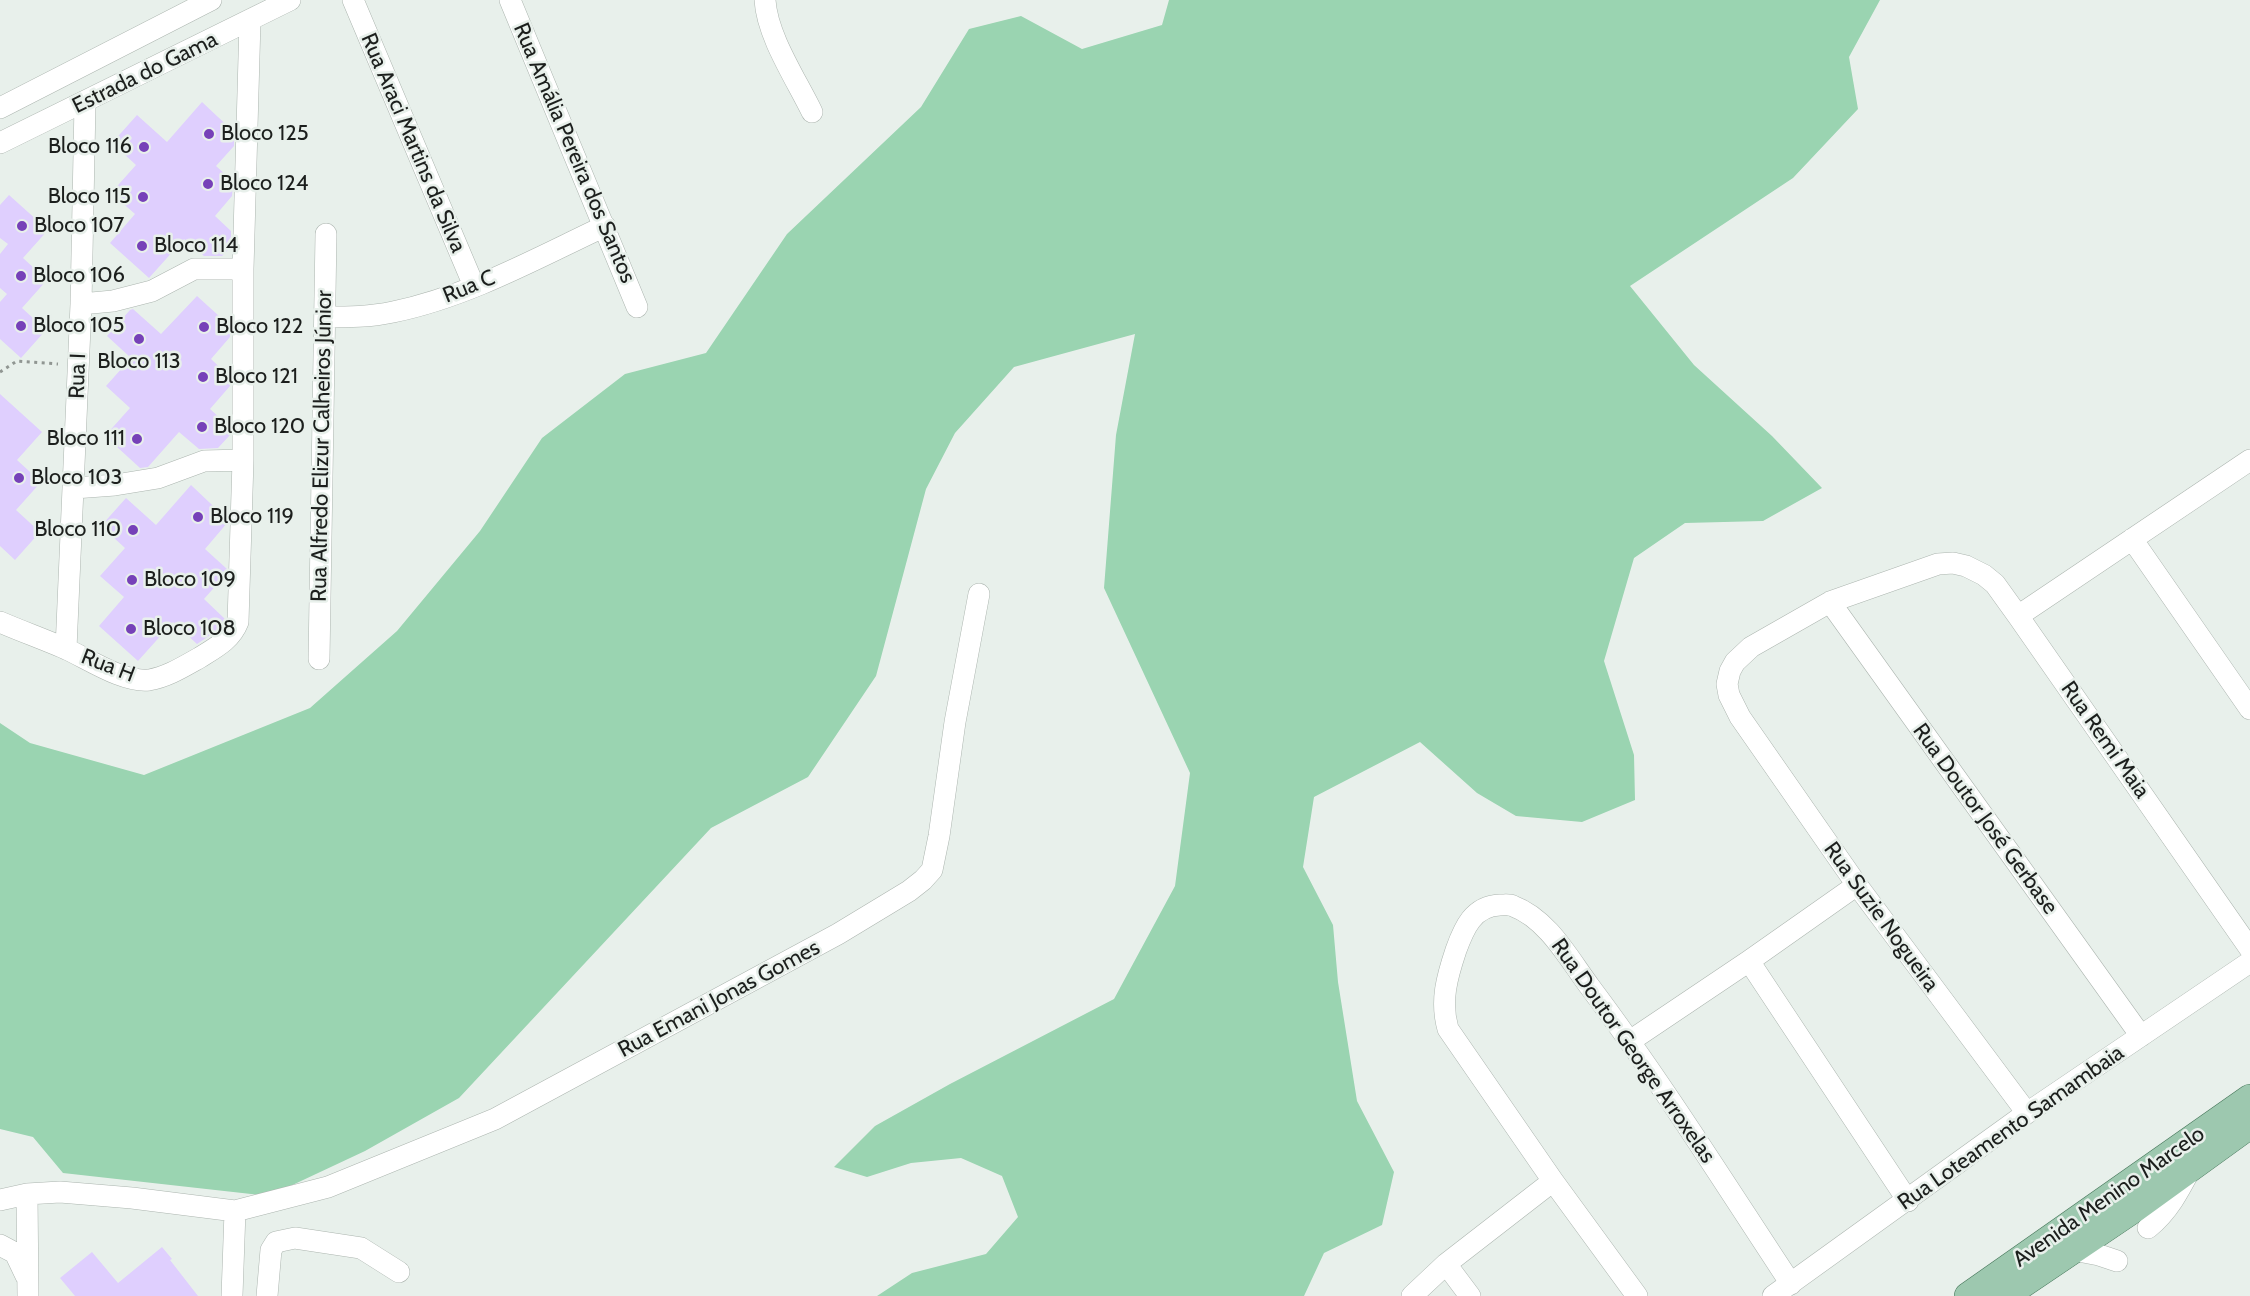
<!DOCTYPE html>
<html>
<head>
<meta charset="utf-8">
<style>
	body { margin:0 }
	canvas { display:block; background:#e8f0eb }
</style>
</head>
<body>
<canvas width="2250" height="1296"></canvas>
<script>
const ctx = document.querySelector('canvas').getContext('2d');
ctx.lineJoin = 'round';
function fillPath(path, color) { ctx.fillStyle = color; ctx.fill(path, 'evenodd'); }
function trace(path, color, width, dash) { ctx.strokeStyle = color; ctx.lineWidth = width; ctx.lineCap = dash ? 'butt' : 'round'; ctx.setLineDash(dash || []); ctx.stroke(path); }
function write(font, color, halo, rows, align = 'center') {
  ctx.font = font + ' Cabin,sans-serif'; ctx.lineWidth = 5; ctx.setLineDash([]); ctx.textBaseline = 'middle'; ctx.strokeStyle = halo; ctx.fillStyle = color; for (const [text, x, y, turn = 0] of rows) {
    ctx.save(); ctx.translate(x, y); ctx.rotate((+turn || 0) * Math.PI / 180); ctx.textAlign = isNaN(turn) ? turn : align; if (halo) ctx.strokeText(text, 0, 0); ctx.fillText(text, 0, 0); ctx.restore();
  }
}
fillPath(new Path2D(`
	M1169,0H1880L1849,57L1858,109L1793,178L1630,286L1694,365L1772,436L1822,488L1763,521L1685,523L1634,558L1604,661L1634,755L1635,800L1582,822L1516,816L1477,793L1420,742L1314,797L1303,867L1333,925L1338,982L1357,1101L1394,1172L1382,1225L1324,1253L1304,1296H877L912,1273L986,1254L1018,1217L1002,1176L961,1158L911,1163L867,1177L834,1167L875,1126L950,1084L1114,999L1175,886L1190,773L1104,588L1116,435L1135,334L1014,367L955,433L926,489L876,676L808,777L711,828L459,1098L365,1151L269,1196L63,1173L33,1137L0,1129V723L30,743L144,775L310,708L397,631L480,531L542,438L625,374L706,353L787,234L921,107L969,29L1021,16L1082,49L1162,25Z`), '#9ad4b1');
fillPath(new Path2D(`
	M202,102L234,132V146L216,166L233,181L232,196L215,216L231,231V247L222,256H204L184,239L149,278L110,243L135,214L111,193L136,165L112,143L137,115L167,142Z
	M9,195L48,230L23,258L47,280L22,308L46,330L21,358L0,339V302L7,294L0,288V254L8,244L0,238V205Z
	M197,296L230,326V337L211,359L230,377V386L210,409L230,427V435L218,448L199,449L179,432L148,467L140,468L105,436L130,408L106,386L131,358L107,336L130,310L133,309L161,334Z
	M0,394L42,432L17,460L41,482L16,510L40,532L15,560L0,546Z
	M191,485L228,520V522L205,549L227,569V573L204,599L225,619L218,630L197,644L173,622L138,661L99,626L124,597L100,576L125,548L101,526L126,498L156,525Z
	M162,1247L172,1259L170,1260L198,1296H75L60,1278L92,1252L118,1283Z`), '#dfcffe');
const minor = new Path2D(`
	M353,0L474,286
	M510,0L637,307
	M765,0C767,36 796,79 812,112
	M0,108L211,0
	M0,143L290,0
	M81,304L113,301L152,291L194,269H243
	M325,317C348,317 370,317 393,312C467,297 537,258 605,226
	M74,488L115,485L158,478L204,461L243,460
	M2132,539L2250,709
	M1830,602L2141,1036
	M2018,616L2250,460
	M0,622C21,631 43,639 64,648C87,658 123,683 149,680C167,677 183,667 199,658C215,648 231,640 238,622L243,460V269L250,21
	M66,649L81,304L85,103
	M319,659L326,234
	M1749,961L1908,1201
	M1630,1041L1749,961L1857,885
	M2027,1113L1857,885L1740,717L1729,695L1727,684L1730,671L1735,662L1751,647L1830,602L1938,564L1953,563L1966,566L1984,575L1995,584L2018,616L2250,949
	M27,1194L28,1296
	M0,1200L27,1194L60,1192L132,1198L235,1211L328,1187L495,1119L838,934L909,891L923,880L932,870L939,836L955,722L979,594
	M2148,1228C2168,1212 2179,1191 2191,1168
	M0,1245L15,1253L26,1276
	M2073,1250L2099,1255L2117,1261
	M1446,1264L1470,1296
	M232,1296L235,1211
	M267,1296L271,1250L276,1242L295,1238L361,1248L399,1272
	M1412,1296L1446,1264L1553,1181
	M1637,1296L1553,1181L1448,1029C1440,1001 1447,977 1456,950C1464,928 1473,906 1500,905C1505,905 1509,904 1513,906C1548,919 1569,959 1590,987C1662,1083 1725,1184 1791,1284
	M1773,1296L2027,1113L2250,962`);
const major = new Path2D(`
	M1968,1296L2250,1098
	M2005,1296L2134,1209L2250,1125`);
trace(minor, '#acb5af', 22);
trace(major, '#457559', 28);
trace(new Path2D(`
	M0,372L17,361L58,364`), '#909692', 3, [3, 4.5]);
trace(minor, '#fff', 21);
trace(major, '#9dc8af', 27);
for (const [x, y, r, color] of [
	[209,134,6,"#7641b8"],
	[144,147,6,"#7641b8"],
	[208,184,6,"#7641b8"],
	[143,197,6,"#7641b8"],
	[22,226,6,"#7641b8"],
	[142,246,6,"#7641b8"],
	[21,276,6,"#7641b8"],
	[21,326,6,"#7641b8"],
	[204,327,6,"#7641b8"],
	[139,339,6,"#7641b8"],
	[203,377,6,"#7641b8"],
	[202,427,6,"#7641b8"],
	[137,439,6,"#7641b8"],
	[19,478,6,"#7641b8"],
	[198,517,6,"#7641b8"],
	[133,530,6,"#7641b8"],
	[132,580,6,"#7641b8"],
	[131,629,6,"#7641b8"]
]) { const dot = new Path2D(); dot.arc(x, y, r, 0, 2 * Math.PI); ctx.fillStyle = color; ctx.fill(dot); trace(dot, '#e8f0eb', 2); }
write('22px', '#1c1f1d', '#e8f0eb', [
	["Estrada do Gama",145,73,-26],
	["Rua Araci Martins da Silva",413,143,67],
	["Rua Amália Pereira dos Santos",574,153,67],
	["Rua C",469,287,-22],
	["Rua I",78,376,-88],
	["Rua Alfredo Elizur Calheiros Júnior",322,446,-89],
	["Rua H",108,666,21],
	["Rua Remi Maia",2105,740,55],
	["Rua Doutor José Gerbase",1985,819,54],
	["Rua Suzie Nogueira",1881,917,54],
	["Rua Emani Jonas Gomes",719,999,-28],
	["Rua Doutor George Arroxelas",1633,1051,55],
	["Rua Loteamento Samambaia",2011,1128,-35],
	["Avenida Menino Marcelo",2109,1197,-35]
]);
write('22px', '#1c1f1d', '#e8f0eb', [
	["Bloco 125",221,134],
	["Bloco 116",132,147,"right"],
	["Bloco 124",220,184],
	["Bloco 115",131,197,"right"],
	["Bloco 107",34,226],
	["Bloco 114",154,246],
	["Bloco 106",33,276],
	["Bloco 105",33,326],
	["Bloco 122",216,327],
	["Bloco 113",139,362,"center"],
	["Bloco 121",215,377],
	["Bloco 120",214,427],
	["Bloco 111",125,439,"right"],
	["Bloco 103",31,478],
	["Bloco 119",210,517],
	["Bloco 110",121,530,"right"],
	["Bloco 109",144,580],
	["Bloco 108",143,629]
], 'left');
</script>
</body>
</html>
